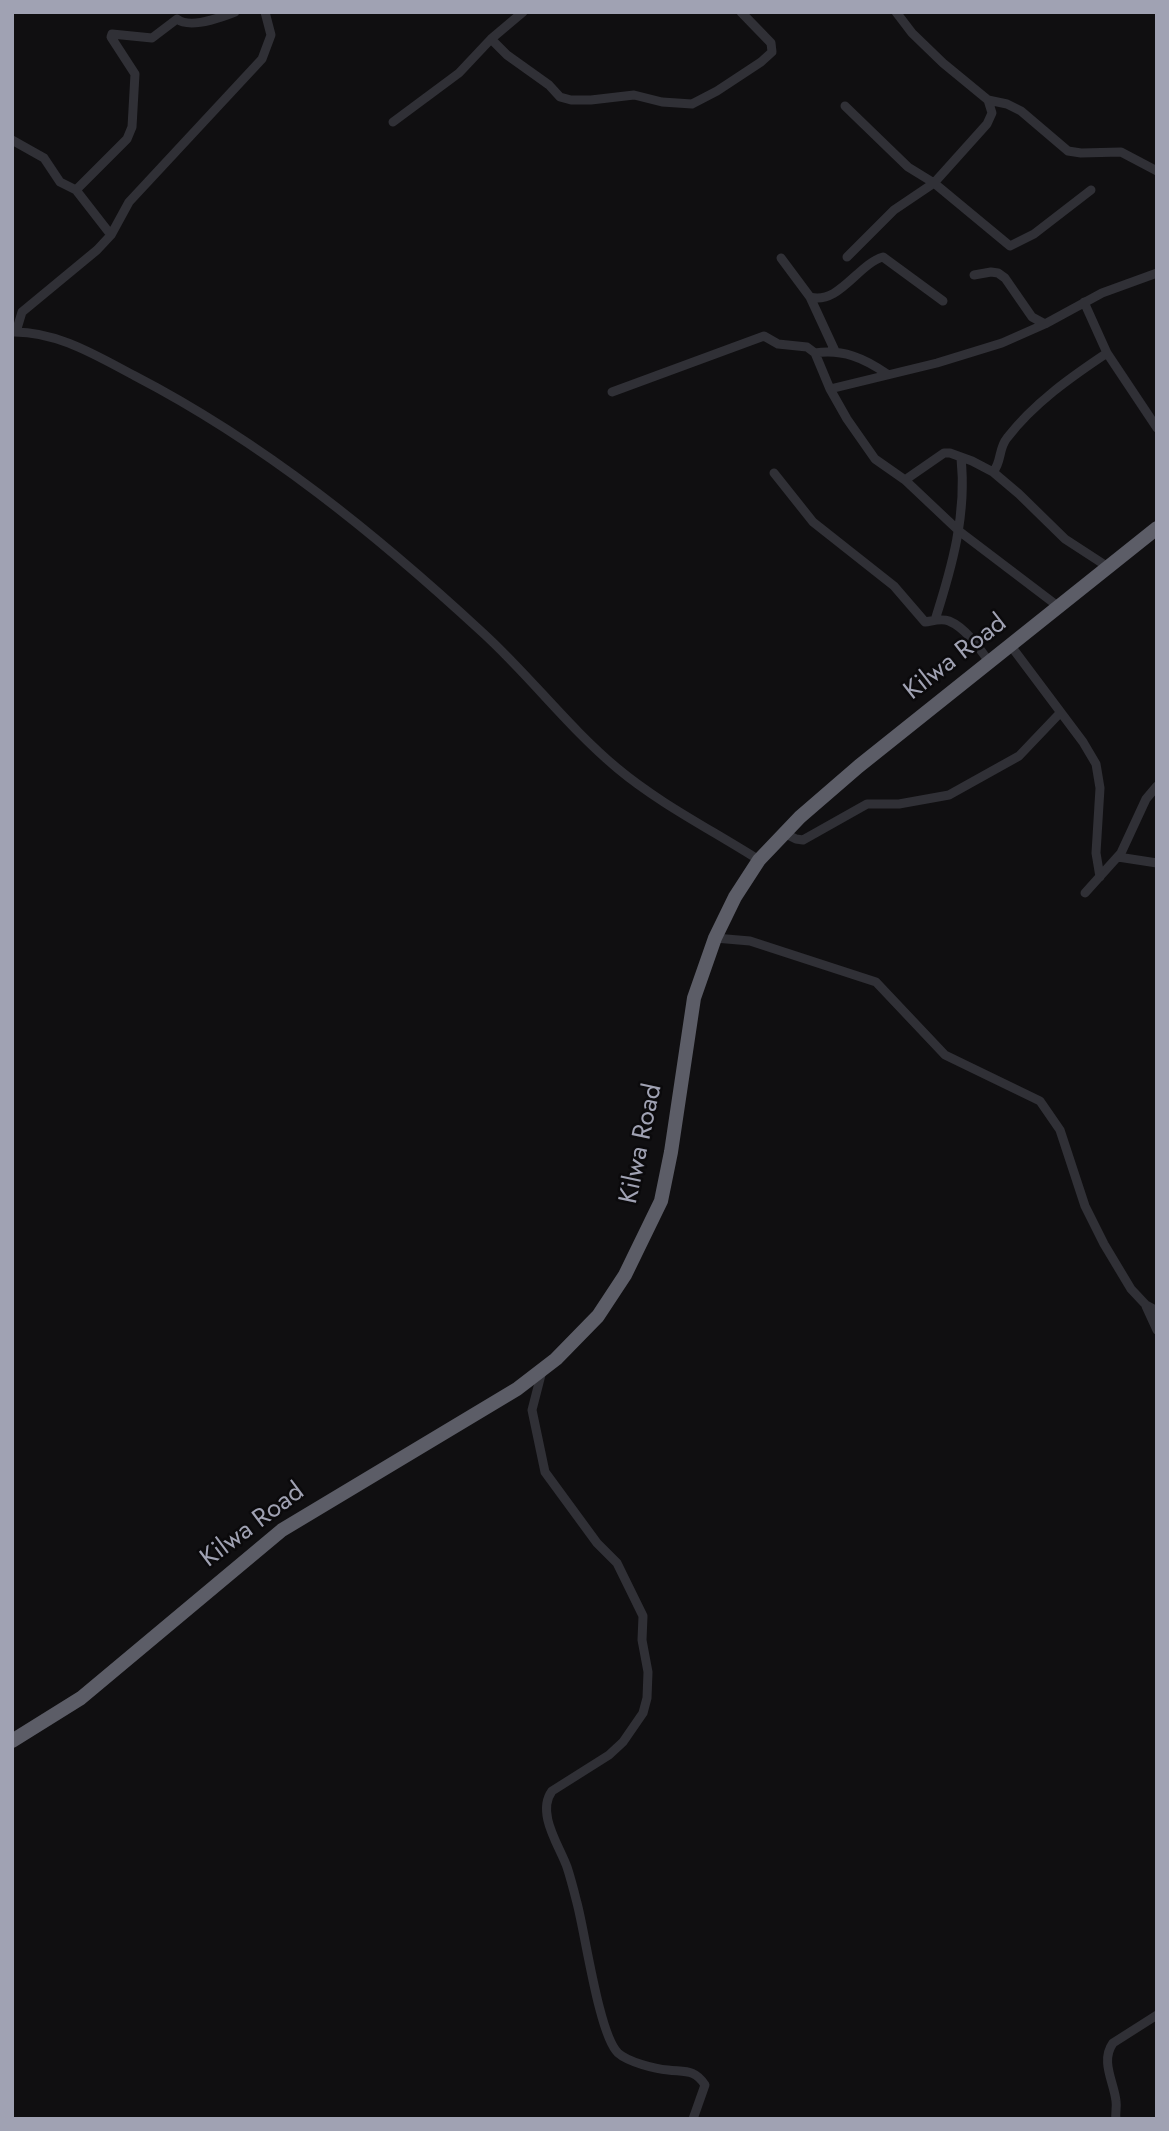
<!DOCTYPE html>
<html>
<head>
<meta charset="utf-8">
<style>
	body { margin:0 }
	#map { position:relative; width:1169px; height:2131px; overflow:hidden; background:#100f11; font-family:Jost,sans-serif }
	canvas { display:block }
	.frame { position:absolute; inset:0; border:14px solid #a0a2b3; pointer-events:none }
</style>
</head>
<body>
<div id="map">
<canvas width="1169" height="2131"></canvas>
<div class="frame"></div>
</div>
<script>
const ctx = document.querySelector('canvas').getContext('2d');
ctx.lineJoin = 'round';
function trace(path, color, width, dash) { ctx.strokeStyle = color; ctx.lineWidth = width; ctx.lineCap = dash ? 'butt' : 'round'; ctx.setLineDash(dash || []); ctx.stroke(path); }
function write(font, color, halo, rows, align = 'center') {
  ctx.font = font + ' Jost,sans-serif'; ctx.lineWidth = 5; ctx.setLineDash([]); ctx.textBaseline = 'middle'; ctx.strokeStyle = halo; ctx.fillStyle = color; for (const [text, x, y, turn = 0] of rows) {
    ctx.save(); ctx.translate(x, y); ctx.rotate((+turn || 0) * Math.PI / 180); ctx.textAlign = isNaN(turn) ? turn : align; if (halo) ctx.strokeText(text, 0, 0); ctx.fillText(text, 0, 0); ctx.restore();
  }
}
trace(new Path2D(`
	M491,39L507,55L549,85L560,97L571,100H591L634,95L662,102L692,104L717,91L761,62L772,52L771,43L741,12
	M988,100L1007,104L1021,111L1068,151L1081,153L1121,152L1157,171
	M845,106L908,167L934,183L1010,246L1034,234L1091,190
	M393,122L459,73L491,39L523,12
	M12,140L44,158L60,182L76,190L111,235
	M76,190L127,139L132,127L135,74L111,37L112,34L152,38L177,19C190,29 220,18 235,12
	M847,257L894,210L934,183L987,124L992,113L988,100L943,63L912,33L896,12
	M781,258L810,297L835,351
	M974,275L991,272L998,273L1005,278L1032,317L1045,324
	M810,297C839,305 858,264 883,257L943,301
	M1084,302L1107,353L1157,428
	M12,332C57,331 97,356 135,376C264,443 377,535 483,633C530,676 568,727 617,768C660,804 712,830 759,860
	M16,332L22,312L97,250L111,235L129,202L262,59L271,35L265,12
	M815,353C843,349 864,358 887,374
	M830,389L937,363L1002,343L1045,324L1102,293L1157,273
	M612,392L764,336L778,344L807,347L815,353L830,389L847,419L875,459L905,480L959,531L1059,607
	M993,472C1002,462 998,449 1007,438C1034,403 1071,377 1107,353
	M774,473L813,522L894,586L925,622C933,621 941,618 949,621C966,628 980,649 990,663
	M905,480L944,453H950L972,461L993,472L1019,494L1065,539L1108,567
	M935,620C952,567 967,514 961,458
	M1011,646L1083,742L1096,764L1100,788L1096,853L1100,877
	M784,833L796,839L803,840L867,804H899L949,795L1019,756L1060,713
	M1118,857L1157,863
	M1085,893L1121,853L1146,799L1157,786
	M715,938L750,941L876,982L945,1055L1040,1101L1060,1130L1085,1206L1104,1244L1131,1289L1146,1305L1157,1311
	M1146,1306L1157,1330
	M542,1371L532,1410L545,1472L597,1543L617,1563L643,1616L642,1640L648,1672L647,1698L643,1713L623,1742L609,1755L552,1791C536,1813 559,1845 567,1867C571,1879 574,1891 577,1903C585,1932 599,2035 618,2053C628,2062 655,2069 668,2070C685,2072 695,2069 705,2085L693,2119
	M1116,2119C1115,2113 1117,2107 1116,2101C1114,2082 1100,2061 1113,2043L1157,2015`), '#303036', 9);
trace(new Path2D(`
	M12,1741L81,1698L282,1530L517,1389L556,1359L598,1316L625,1275L661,1201L671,1152L694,998L715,938L735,897L759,860L800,817L859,766L1157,528`), '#5c5d67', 14);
write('26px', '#a0a2b3', '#0b0a0c', [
	["Kilwa Road",956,658,-38],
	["Kilwa Road",642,1144,-78],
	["Kilwa Road",253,1526,-37]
]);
</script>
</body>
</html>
